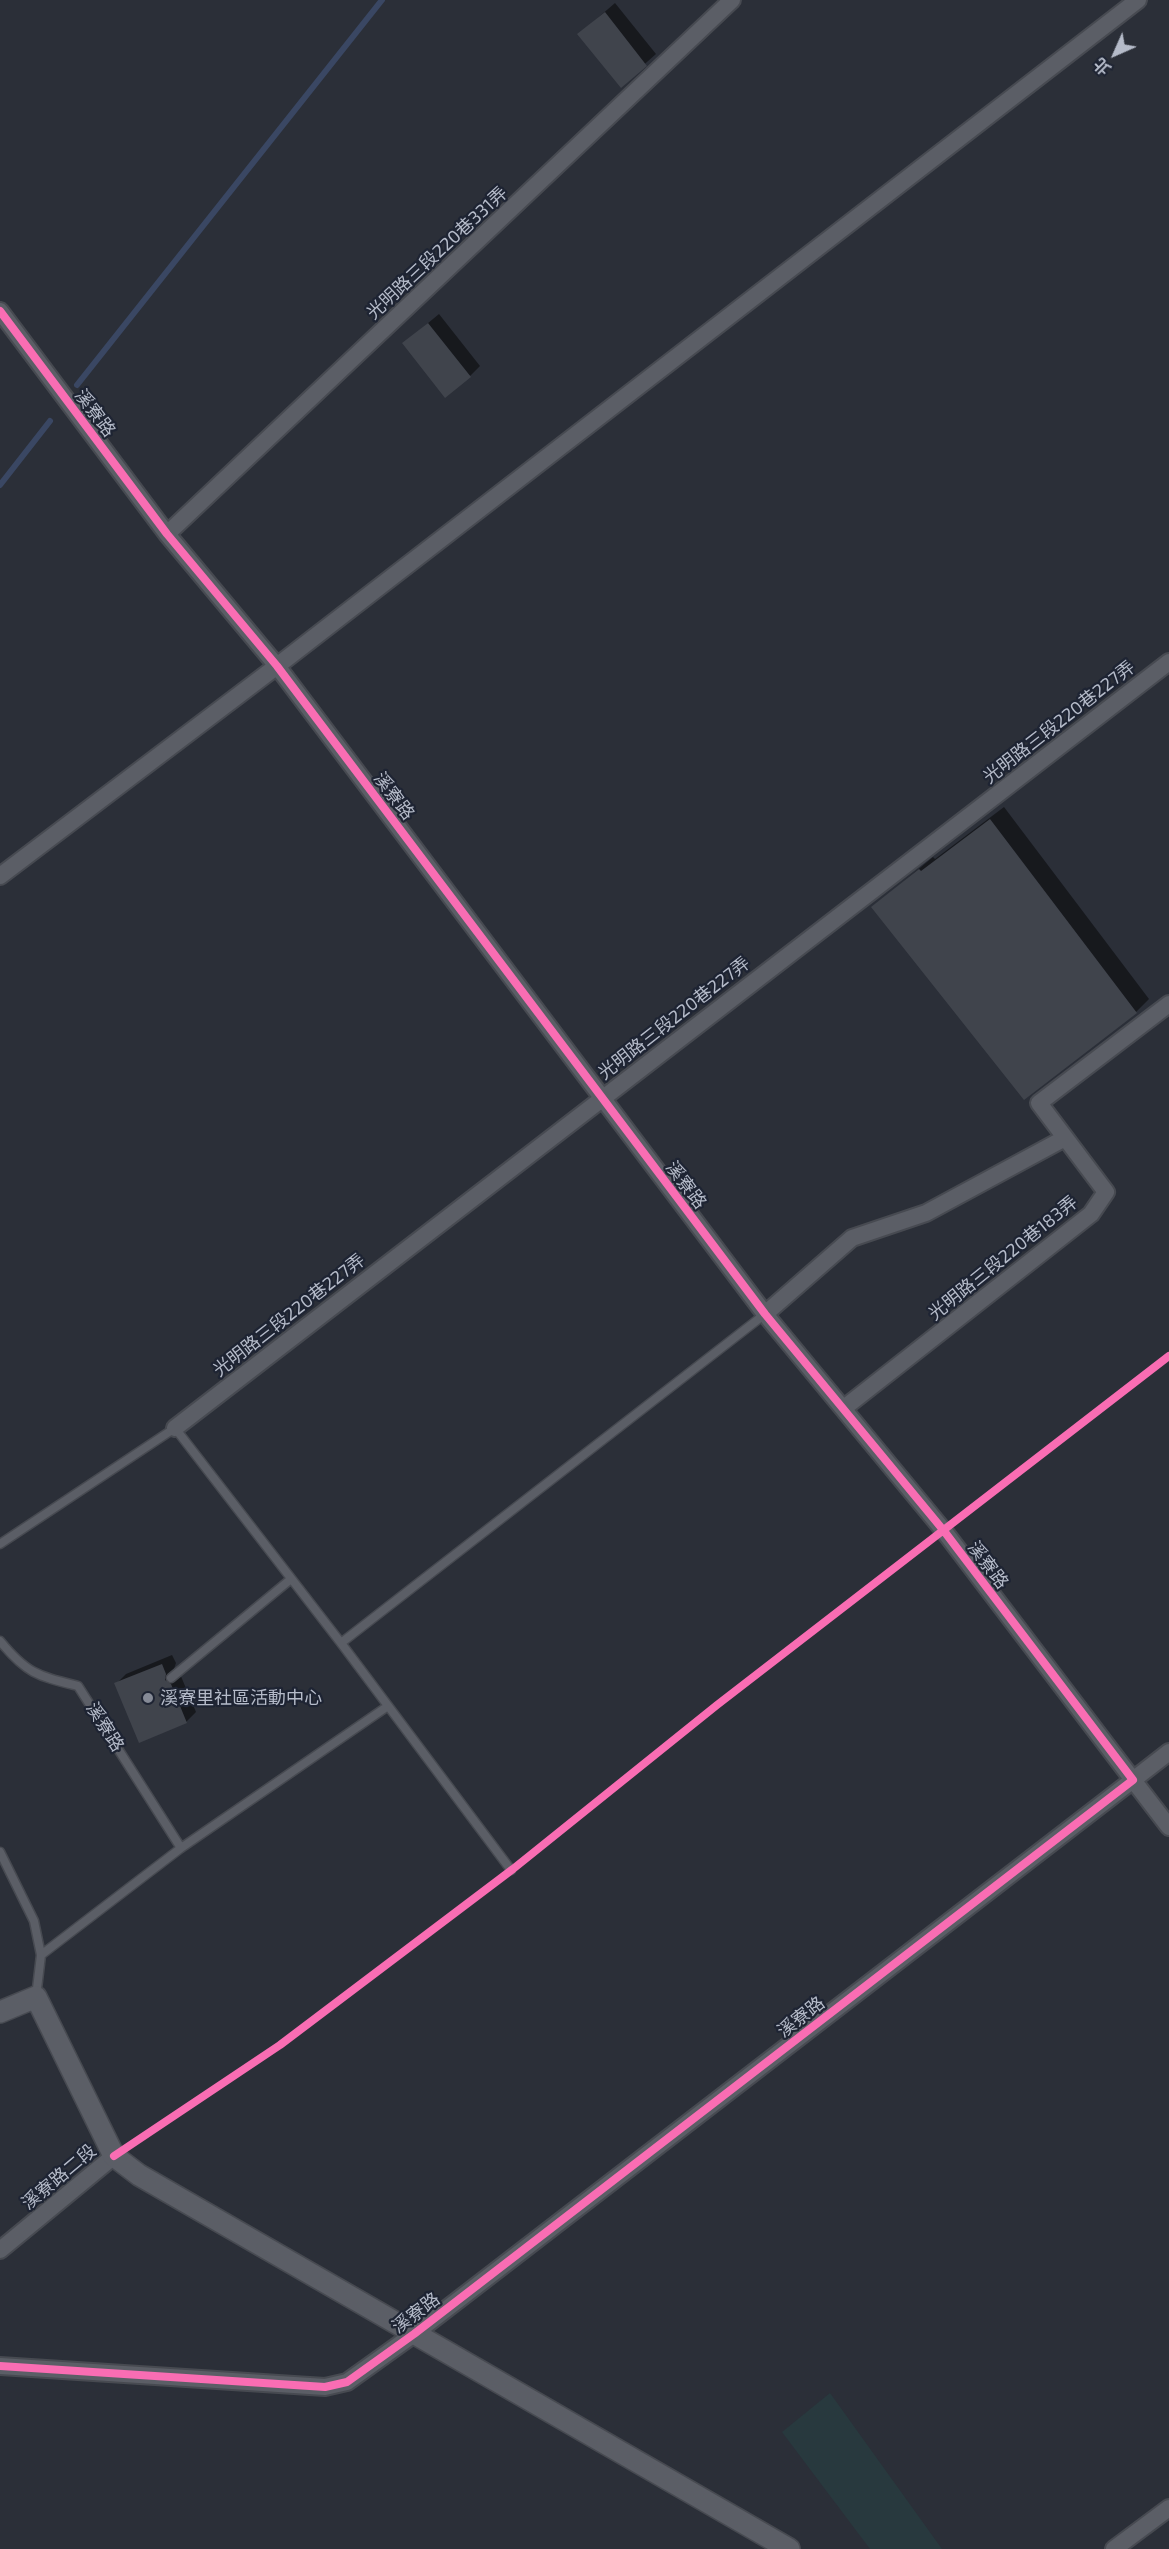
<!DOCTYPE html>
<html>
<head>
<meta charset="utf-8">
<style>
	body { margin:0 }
	#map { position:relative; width:1169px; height:2549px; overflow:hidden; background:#2b2f38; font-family:"Exo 2","Noto Sans TC",sans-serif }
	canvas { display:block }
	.north { position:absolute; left:1085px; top:24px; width:60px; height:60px; -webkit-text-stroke:4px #1e2433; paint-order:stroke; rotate:225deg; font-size:16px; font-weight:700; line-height:24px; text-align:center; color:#b5bbc9 }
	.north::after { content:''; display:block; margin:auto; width:21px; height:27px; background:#b5bbc9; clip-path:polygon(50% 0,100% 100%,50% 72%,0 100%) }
</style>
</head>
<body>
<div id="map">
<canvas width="1169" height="2549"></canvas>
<div class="north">北</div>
</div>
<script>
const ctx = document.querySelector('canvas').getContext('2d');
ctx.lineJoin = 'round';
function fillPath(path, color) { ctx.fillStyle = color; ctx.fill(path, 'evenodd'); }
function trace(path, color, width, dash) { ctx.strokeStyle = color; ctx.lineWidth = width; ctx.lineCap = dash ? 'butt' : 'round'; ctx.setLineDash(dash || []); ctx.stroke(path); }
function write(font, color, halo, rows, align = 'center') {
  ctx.font = font + ' "Exo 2","Noto Sans TC",sans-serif'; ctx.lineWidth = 4.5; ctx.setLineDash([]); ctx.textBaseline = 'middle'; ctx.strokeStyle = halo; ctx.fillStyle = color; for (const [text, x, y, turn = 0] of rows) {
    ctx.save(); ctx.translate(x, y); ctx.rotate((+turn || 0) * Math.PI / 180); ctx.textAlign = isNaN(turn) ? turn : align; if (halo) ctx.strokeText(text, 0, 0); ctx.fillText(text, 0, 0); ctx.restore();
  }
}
fillPath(new Path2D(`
	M830,2393L942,2549H870L782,2432Z`), '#28393e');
fillPath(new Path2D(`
	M615,3L656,54L621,85L579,34Z
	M439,314L480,366L470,376L404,343Z
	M1004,807L1149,999L1136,1012L873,907L933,857L935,859Z
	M172,1655L176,1663L174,1669L180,1674L196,1712L186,1722L116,1684L126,1674Z`), '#0007');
trace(new Path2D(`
	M77,385L382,0
	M0,485L50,421`), '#3a4763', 6);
fillPath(new Path2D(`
	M605,12L647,66L621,88L577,34Z
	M428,323L471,377L445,398L402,343Z
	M990,819L1137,1013L1024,1100L871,907L919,869L921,871Z
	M162,1664L166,1674L165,1680L171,1684L187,1723L139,1743L114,1683Z`), '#40444c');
const service = new Path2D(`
	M0,1544L175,1428L341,1643L511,1870
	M0,1641C27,1674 38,1676 78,1686L181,1848
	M341,1643L765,1314
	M171,1678L291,1579
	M0,1852L34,1921L41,1955L36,1997
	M41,1955L181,1848L388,1706`);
const minor = new Path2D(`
	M0,311L167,534L277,666L765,1314L944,1531L1133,1780L414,2334L347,2382L325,2387L0,2366
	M167,534L732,0
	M0,876L277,666L1138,0
	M765,1314L852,1238L926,1213L1065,1138
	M844,1408L1091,1214L1106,1192L1039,1103L1169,1004
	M175,1428L1169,662
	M1169,1752L1133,1780L1169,1827
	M0,2250L114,2156
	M1114,2549L1169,2508`);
const tertiary = new Path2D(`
	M0,2012L36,1997L114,2156L139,2175L789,2549`);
trace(service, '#474a51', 11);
trace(minor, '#474a51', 20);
trace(tertiary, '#474a51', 24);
trace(service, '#5b5e66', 8);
trace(minor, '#5b5e66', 16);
trace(tertiary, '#5b5e66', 21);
trace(new Path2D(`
	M0,311L167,534L277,666L765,1314L944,1531L1133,1780L414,2334L347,2382L325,2387L0,2366
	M114,2156L280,2045L513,1869L717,1705L1169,1356`), '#f96db3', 8);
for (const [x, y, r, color] of [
	[148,1698,6,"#858a96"]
]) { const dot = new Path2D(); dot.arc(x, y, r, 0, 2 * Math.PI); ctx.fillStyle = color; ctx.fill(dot); trace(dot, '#1e2433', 2); }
write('18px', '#b5bbc9', '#1e2433', [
	["光明路三段220巷331弄",437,253,-43],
	["溪寮路",95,413,53],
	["光明路三段220巷227弄",1059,722,-38],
	["溪寮路",394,796,53],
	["光明路三段220巷227弄",674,1018,-38],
	["溪寮路",686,1185,53],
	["光明路三段220巷183弄",1003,1258,-39],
	["光明路三段220巷227弄",289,1315,-38],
	["溪寮路",988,1565,53],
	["溪寮路",105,1727,58],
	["溪寮路",801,2017,-38],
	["溪寮路二段",59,2177,-40],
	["溪寮路",416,2313,-37]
]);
write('18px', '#b5bbc9', '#1e2433', [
	["溪寮里社區活動中心",160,1698]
], 'left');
</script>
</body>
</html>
